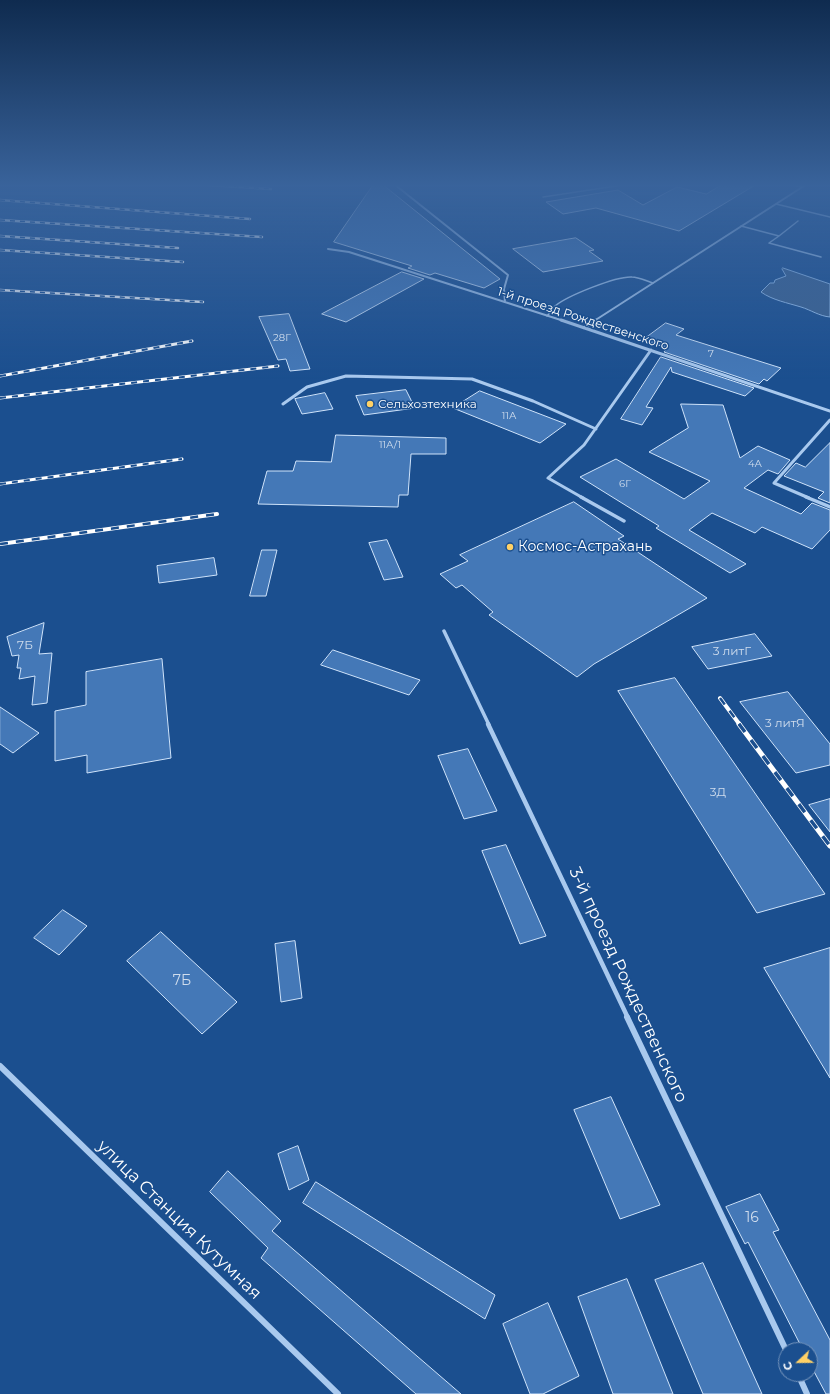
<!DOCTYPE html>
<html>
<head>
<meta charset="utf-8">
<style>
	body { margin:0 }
	#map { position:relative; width:830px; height:1394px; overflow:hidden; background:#1b4f8f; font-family:Montserrat,sans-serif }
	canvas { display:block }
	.north { position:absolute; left:778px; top:1342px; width:40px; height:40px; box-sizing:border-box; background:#1b4f8f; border:1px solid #7695bc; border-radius:50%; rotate:248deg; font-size:11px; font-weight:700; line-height:16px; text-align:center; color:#fff }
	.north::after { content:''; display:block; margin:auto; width:14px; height:18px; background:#ffd166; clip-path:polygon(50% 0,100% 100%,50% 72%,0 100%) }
</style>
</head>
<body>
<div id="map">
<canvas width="830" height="1394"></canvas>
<div class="north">С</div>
</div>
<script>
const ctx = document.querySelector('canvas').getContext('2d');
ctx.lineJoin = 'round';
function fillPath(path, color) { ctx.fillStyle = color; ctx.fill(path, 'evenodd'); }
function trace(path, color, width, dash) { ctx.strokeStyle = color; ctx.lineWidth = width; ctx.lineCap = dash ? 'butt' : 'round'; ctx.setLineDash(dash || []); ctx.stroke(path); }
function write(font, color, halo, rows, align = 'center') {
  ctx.font = font + ' Montserrat,sans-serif'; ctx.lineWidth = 3; ctx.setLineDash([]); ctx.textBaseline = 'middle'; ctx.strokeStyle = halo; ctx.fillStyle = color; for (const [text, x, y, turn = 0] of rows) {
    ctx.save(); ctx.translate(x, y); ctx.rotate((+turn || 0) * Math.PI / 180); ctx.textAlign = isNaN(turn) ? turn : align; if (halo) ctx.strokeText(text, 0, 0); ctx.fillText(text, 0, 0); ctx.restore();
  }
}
const water = new Path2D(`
	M783,268L830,284V317C819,316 811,310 801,307C788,303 772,300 761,292L770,283H774L775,280L786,276L782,269Z`);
fillPath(water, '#3c6290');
trace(water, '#9cc4f0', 1);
const building = new Path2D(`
	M374,184H382L500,279L484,288L435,273L430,275L408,268L412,266L334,242Z
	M723,184H757L679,231L596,208L563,214L546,202L618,190L643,205L677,187L706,194Z
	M576,238L594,250L589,251L603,261L543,272L513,249Z
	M402,272L424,279L346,322L322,314Z
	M289,314L310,369L290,371L286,359L278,360L259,317Z
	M666,323L684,329L676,335L781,368L767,381L764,379L759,384L664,352L667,348L643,340Z
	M661,357L754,388L745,396L672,372L671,367L646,407L653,408L642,425L621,419Z
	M406,390L415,408L364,415L356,396Z
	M480,391L566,424L540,443L453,408Z
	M325,393L333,409L302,414L295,399Z
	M681,404L723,405L740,458L758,446L790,460L778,474L768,470L744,488L801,514L812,503L830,510V530L812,549L762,527L755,533L712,513L689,530L746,564L730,573L656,528L659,526L580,477L616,459L684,499L710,481L649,452L688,428Z
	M336,435L446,438V454H411L408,495H399L398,507L258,504L267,471H293L296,461L331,462Z
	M830,443V503L818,498L824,492L784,476L796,463L805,467Z
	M574,502L624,536L618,539L707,598L594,664L577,677L489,615L493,612L462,585L456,588L440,574L468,561L460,555Z
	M387,540L403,577L384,580L369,543Z
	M262,550H277L266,596H250Z
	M214,558L217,575L159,583L157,566Z
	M44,623L39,654L52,653L47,703L32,705L35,676L19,679L21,668H17L19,655L12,656L7,637Z
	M755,634L772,656L708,669L692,647Z
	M333,650L420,680L409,695L321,665Z
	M162,659L171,758L87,773V755L55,761V711L86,705V672Z
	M675,678L825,894L757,913L618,691Z
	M788,692L830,744V765L796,773L740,702Z
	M0,707L39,733L13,753L0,744Z
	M468,749L497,811L464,819L438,756Z
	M830,799V832L809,805Z
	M506,845L546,936L520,944L482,851Z
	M63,910L87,926L59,955L34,938Z
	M161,932L237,1002L202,1034L127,961Z
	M295,941L302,998L281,1002L275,944Z
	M830,948V1078L764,968Z
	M611,1097L660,1205L620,1219L574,1110Z
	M298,1146L309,1180L289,1190L278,1154Z
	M228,1171L281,1221L272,1231L461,1394H416L261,1258L268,1248L210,1192Z
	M316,1182L495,1295L485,1319L303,1203Z
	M760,1194L779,1230L773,1232L830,1340V1394H826L810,1364V1350H803L748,1242L745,1244L726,1207Z
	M703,1263L762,1394H703L655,1280Z
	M627,1279L673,1394H613L578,1297Z
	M548,1303L579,1376L543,1394H530L503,1324Z`);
fillPath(building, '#4478b7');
trace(building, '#cfe3fa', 1);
trace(new Path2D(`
	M787,184L802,187
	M543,197L629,184
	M776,204L830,217
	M741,226L779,236L798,221
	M779,236L769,243L821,257
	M547,316C550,313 552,309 555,306C567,296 616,276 632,277C639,277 646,281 653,283`), '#a9c9ee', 1.5);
trace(new Path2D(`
	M394,184L508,275L504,289L505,302
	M328,249L349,252L564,321
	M594,321L807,184`), '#a9c9ee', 2);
trace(new Path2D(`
	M561,320L830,411
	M584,328L596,320
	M283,404L307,387L346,376L472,379L533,401L596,429
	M583,498L548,478L584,445L651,350
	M809,498L774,483L830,420`), '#a9c9ee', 3);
trace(new Path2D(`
	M581,497L624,521
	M806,497L830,507
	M444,631L489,725`), '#a9c9ee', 3.5);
trace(new Path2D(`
	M488,724L628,1018`), '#a9c9ee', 4.5);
trace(new Path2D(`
	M627,1017L786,1350
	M0,1066L338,1394
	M798,1374L807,1394`), '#a9c9ee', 6);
const railFar3 = new Path2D(`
	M194,184L271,189
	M0,200L250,219
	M0,220L262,237
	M0,236L178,248
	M0,250L183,262
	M0,290L203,302`);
const railFar2 = new Path2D(`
	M0,376L192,341
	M0,398L278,366
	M0,484L182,459`);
const railFar1 = new Path2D(`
	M0,544L217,514
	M720,698L740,725`);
const rail = new Path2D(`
	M739,724L830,846`);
trace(railFar3, '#fff', 2.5);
trace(railFar2, '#fff', 3);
trace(railFar1, '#fff', 4);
trace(rail, '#fff', 5);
trace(railFar3, '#1b4f8f', 1.5, [5]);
trace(railFar2, '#1b4f8f', 2, [6]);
trace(railFar1, '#1b4f8f', 2.5, [8]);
trace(rail, '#1b4f8f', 3.5, [10]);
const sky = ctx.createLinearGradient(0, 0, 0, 379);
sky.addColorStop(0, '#0f2b4f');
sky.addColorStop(0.49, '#39639b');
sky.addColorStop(1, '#39639b00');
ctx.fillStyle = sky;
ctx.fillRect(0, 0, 830, 379);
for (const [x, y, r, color] of [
	[370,404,4,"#ffd166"],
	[510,547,4,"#ffd166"]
]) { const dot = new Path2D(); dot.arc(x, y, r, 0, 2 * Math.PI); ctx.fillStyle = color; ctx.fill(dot); trace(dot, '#1b4f8f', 1.5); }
write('10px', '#d0dded', null, [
	["28Г",282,338],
	["7",711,354],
	["11А",509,416],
	["11А/1",390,445],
	["4А",755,464],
	["6Г",625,484]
]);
write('12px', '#fff', '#1b4f8f', [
	["1-й проезд Рождественского",583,319,18]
]);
write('12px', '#fff', '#1b4f8f', [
	["Сельхозтехника",378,404]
], 'left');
write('12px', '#d0dded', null, [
	["7Б",25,645],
	["3 литГ",732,651],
	["3 литЯ",785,723],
	["3Д",718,792]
]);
write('14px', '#fff', '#1b4f8f', [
	["Космос-Астрахань",518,547]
], 'left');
write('14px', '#d0dded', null, [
	["7Б",182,981],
	["16",752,1218]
]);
write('17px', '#fff', '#1b4f8f', [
	["3-й проезд Рождественского",628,985,65],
	["улица Станция Кутумная",179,1220,44]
]);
</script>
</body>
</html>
